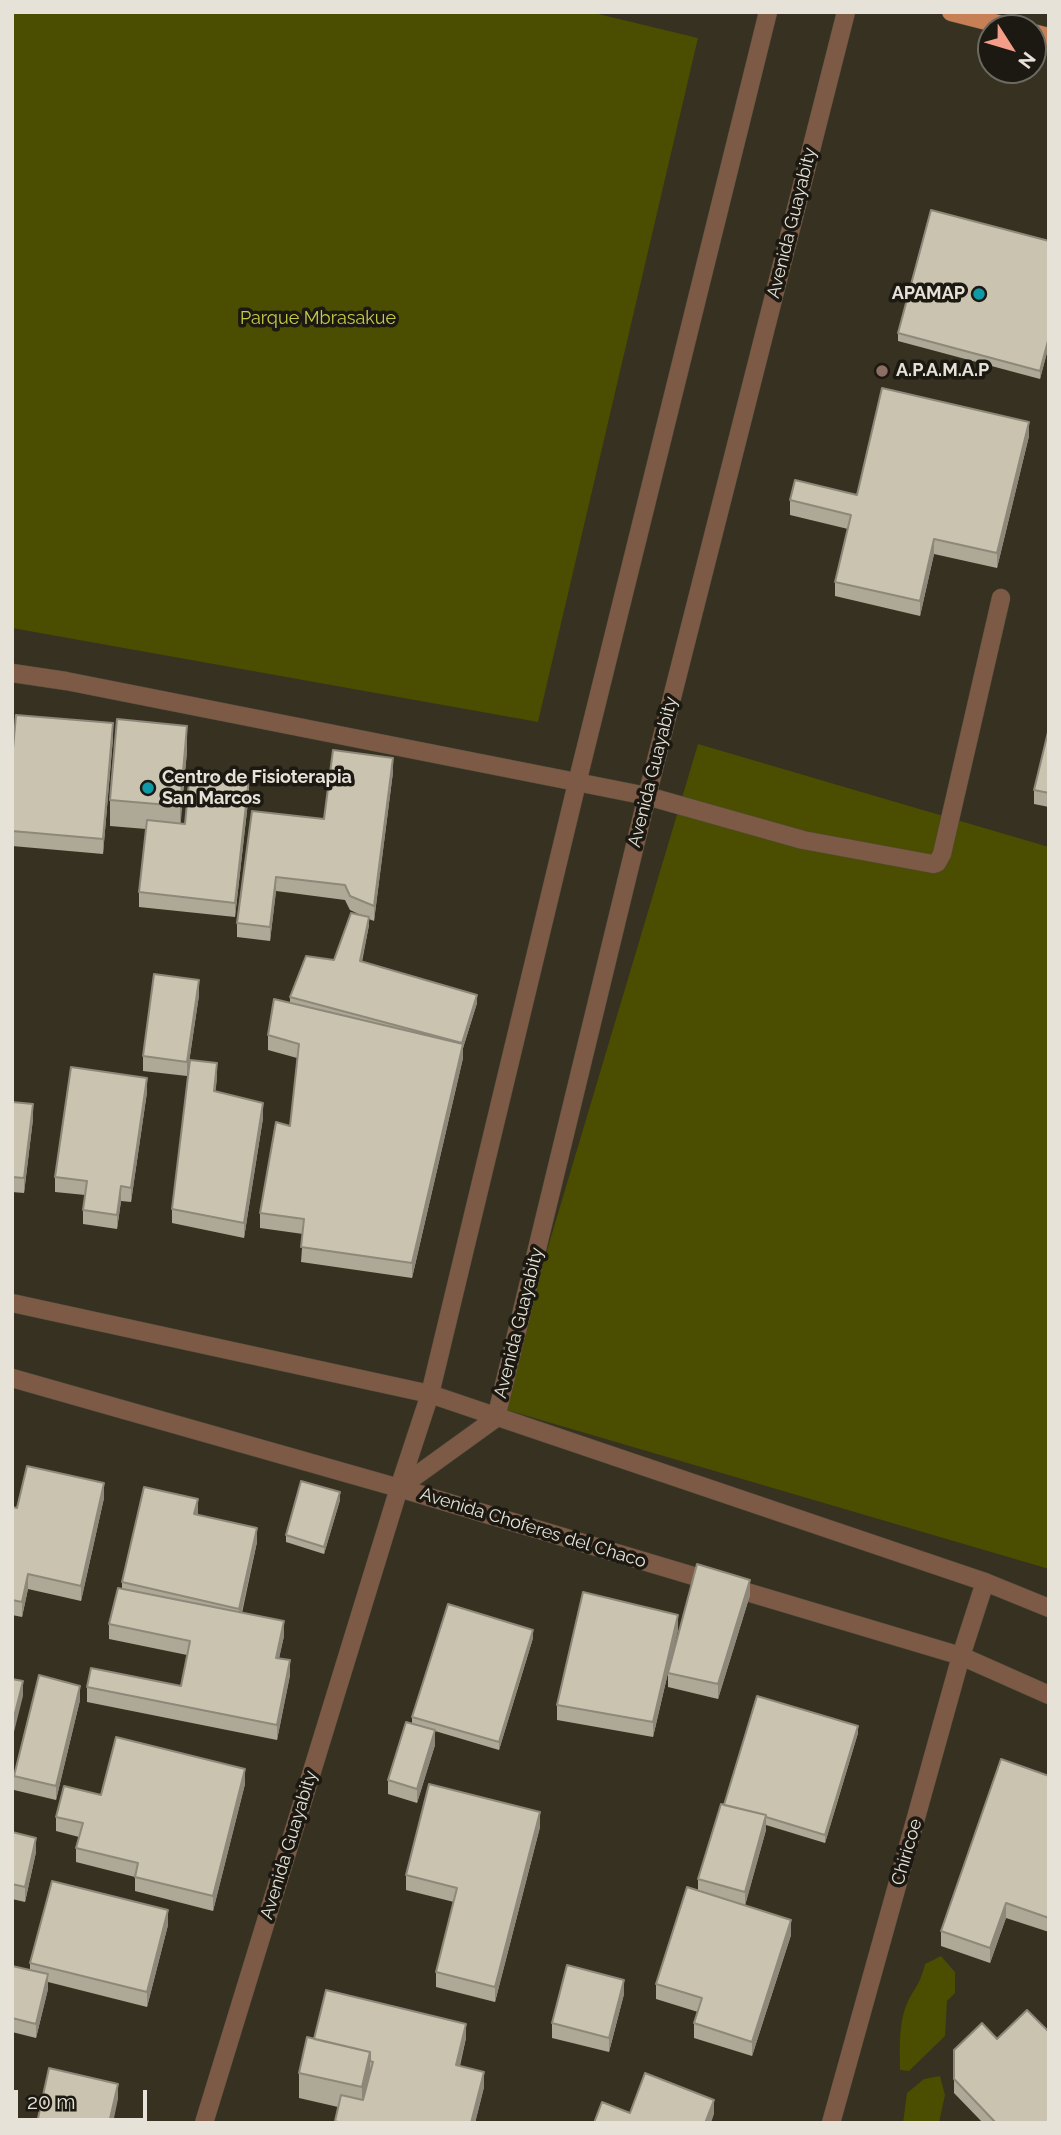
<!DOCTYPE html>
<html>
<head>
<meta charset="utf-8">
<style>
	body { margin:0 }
	#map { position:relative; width:1061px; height:2135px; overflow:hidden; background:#363120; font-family:Raleway,sans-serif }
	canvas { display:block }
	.frame { position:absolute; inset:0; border:14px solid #e6e2d8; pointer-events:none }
	.north { position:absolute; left:977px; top:14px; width:70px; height:70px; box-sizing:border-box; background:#1b1911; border:2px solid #6c6961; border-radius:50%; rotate:127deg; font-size:19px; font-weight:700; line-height:28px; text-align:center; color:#e6e2d8 }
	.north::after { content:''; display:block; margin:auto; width:24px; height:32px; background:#f49e89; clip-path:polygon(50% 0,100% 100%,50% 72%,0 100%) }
	.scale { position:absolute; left:14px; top:2090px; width:133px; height:32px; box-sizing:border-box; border:4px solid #e6e2d8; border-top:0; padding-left:9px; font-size:21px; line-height:24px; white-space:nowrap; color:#e6e2d8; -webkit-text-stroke:5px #1b1911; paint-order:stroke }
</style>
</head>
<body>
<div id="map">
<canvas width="1061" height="2135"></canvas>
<div class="frame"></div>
<div class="north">N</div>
<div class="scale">20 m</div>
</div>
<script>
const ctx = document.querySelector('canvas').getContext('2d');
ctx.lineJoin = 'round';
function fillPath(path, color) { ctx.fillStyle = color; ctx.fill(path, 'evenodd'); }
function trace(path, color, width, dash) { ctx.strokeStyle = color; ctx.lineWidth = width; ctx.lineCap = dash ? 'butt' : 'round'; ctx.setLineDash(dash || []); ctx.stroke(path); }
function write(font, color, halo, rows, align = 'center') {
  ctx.font = font + ' Raleway,sans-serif'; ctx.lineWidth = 7; ctx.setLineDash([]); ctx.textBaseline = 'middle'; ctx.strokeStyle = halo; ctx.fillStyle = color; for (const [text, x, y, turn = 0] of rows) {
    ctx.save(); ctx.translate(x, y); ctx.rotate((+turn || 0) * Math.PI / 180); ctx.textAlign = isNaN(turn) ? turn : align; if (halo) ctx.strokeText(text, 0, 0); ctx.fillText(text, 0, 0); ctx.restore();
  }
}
fillPath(new Path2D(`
	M12,12H590L698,38L538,722L12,628Z
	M698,744L1049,847V1569L500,1408Z
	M941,1956L955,1972V1993L947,2001L945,2036L909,2071L900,2070C900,2047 898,2021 909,1999C917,1985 921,1981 925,1964Z
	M940,2076L945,2095L939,2123H903L907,2093L924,2079Z`), '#4b4d00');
const service = new Path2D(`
	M647,796L803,840L933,864L937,863L942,854L1001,598`);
const minor = new Path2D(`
	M12,673L66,681L647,796
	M204,2123L399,1488
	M831,2123L961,1656L985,1582`);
const tertiary = new Path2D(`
	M12,1303L430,1394L985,1582L1049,1608
	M12,1378L399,1488L961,1656L1049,1695
	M399,1488L496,1418L647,796L846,12
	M399,1488L430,1394L577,783L768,12`);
const primary = new Path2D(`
	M951,12L1014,28
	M1033,33L1049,37`);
trace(service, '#524d3d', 19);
trace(minor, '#524d3d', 19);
trace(tertiary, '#524d3d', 19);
trace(primary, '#524d3d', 19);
trace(service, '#7d5a46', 18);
trace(minor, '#7d5a46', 18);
trace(tertiary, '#7d5a46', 18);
trace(primary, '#c78055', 18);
fillPath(new Path2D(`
	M1049,241V345L1040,379L898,341V333Z
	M1029,436L997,568L934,554L920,616L835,596V582L848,529L790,515V500L857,495Z
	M1049,728V807L1034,804V790Z
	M113,738L103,854L12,846V760Z
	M187,751L180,824H185L249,793L235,917L139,907V892L146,829L110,826V800Z
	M393,772L374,921L369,919V925L362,962L477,1003L463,1048V1058L412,1278L301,1262L303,1234L260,1228V1213L290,1126L297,1058L268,1050V1035L290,1003V997L334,960L363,916L350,910L345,900L276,891L270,941L237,937V923L324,819Z
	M199,995L187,1076L143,1071V1056Z
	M217,1078L215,1091L263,1118L244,1238L172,1223V1209Z
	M147,1092L131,1202L121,1201L117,1229L83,1224V1210L85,1195L55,1192V1177Z
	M12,1102L33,1119L24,1193L12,1192Z
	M104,1498L81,1601L28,1589L22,1617L12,1615V1507L17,1508Z
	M340,1500L324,1554L286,1542V1535Z
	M198,1513V1515L257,1542L242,1613L284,1636L279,1658L290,1675L277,1740L87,1702V1687L181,1686L187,1655L109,1639V1624L122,1588V1582Z
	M750,1595L718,1699L668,1687V1673Z
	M678,1630L653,1737L557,1720V1705Z
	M533,1638L499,1750L435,1731V1745L417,1803L388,1794V1780L412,1723V1717Z
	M80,1700L56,1800L14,1790V1776Z
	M858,1733L825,1843L766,1825V1830L745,1905L791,1935L752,2056L694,2038V2023L698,2012L656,1999V1984L698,1891V1879L724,1805Z
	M1049,1776V1932L1006,1918L990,1963L941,1946V1931Z
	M245,1784L213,1911L135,1891V1877L76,1862V1848L79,1837L56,1831V1817L101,1795Z
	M540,1827L495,2002L436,1987V1972L454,1902L406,1890V1875Z
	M12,1832L36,1852L25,1902L12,1899Z
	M168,1925L147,2007L48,1982V1989L36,2038L12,2032V1966L30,1970V1963Z
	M624,1994L609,2052L552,2038V2023Z
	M466,2038L460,2066L484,2087L475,2123H335L338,2107L299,2098V2073L314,2039Z
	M954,2050L1049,2123H983L954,2093Z`), '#aea896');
fillPath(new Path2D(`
	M1049,337V345L1040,379V371Z
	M1029,422V436L997,568V553Z
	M934,539V554L920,616V601Z
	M113,723V738L103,854V839Z
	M187,726V751L180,832V806Z
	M393,758V772L374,921V906Z
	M249,778V793L235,917V903Z
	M276,877V891L270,941V927Z
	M369,917V925L360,969V961Z
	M199,980V995L187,1076V1062Z
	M477,995V1003L463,1048V1058L412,1278V1263L462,1043Z
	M217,1063V1078L214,1106V1091Z
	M147,1078V1092L131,1202V1188Z
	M263,1103V1118L244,1238V1223Z
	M33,1104V1119L24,1193V1178Z
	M121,1186V1201L117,1229V1215Z
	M104,1483V1498L81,1601V1586Z
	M340,1492V1500L324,1554V1547Z
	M198,1499V1513L194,1529V1514Z
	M257,1528V1542L239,1623V1609Z
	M28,1574V1589L22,1617V1602Z
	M750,1580V1595L718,1699V1684Z
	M678,1615V1630L653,1737V1722Z
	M284,1621V1636L276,1672V1658Z
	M533,1630V1638L499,1750V1742Z
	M290,1660V1675L277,1740V1725Z
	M23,1681V1696L12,1740V1725Z
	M80,1686V1700L56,1800V1786Z
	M858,1726V1733L825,1843V1835Z
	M435,1730V1745L417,1803V1789Z
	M245,1769V1784L213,1911V1896Z
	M540,1812V1827L495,2002V1987Z
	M766,1815V1830L745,1906V1892Z
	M36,1838V1852L25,1902V1887Z
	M1006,1903V1918L990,1963V1948Z
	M168,1910V1925L147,2007V1992Z
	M791,1920V1935L752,2056V2042Z
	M48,1974V1989L36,2038V2024Z
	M624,1980V1994L609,2052V2038Z
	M466,2024V2038L456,2080V2065Z
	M370,2052V2077L362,2112V2087Z
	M484,2072V2087L475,2123H471Z
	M118,2084V2099L113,2123H109Z
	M714,2100V2114L711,2123H705Z`), '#8d887a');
const building = new Path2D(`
	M931,210L1049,241V337L1040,371L898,333Z
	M882,388L1029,422L997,553L934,539L920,601L835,582L851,515L790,500L795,480L857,495Z
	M16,715L113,723L103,839L12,831V760Z
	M117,719L187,726L180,806L110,800Z
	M1049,728V793L1034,790Z
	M333,750L393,758L374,906L350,896L345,885L276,877L270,927L237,923L252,811L324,819Z
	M190,772L249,778L235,903L139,892L147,820L185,824Z
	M351,913L369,917L360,961L477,995L462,1043L290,997L306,956L334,960Z
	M154,974L199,980L187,1062L143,1056Z
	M274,999L463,1044L412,1263L301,1247L304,1219L260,1213L276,1122L290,1126L299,1044L268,1035Z
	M190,1060L217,1063L214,1091L263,1103L244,1223L172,1209Z
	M71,1067L147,1078L131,1188L121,1186L117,1215L83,1210L87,1181L55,1177Z
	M12,1102L33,1104L24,1178L12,1177Z
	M27,1466L104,1483L81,1586L28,1574L22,1602L12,1600V1507L17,1508Z
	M301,1481L340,1492L324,1547L286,1535Z
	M144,1487L198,1499L194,1514L257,1528L239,1609L122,1582Z
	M697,1564L750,1580L718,1684L668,1673Z
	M118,1588L284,1621L276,1658L290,1660L277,1725L87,1687L91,1668L181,1686L190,1641L109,1624Z
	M583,1592L678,1615L653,1722L557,1705Z
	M448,1604L533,1630L499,1742L412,1717Z
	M39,1675L80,1686L56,1786L14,1776Z
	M12,1679L23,1681L12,1725Z
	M757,1696L858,1726L825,1835L766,1817V1815L724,1805Z
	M406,1722L435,1730L417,1789L388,1780Z
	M116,1737L245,1769L213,1896L135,1877L138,1863L76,1848L83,1823L56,1817L64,1786L101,1795Z
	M1001,1759L1049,1776V1918L1006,1903L990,1948L941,1931Z
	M429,1784L540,1812L495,1987L436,1972L457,1888L406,1875Z
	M721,1804L766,1815L745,1892L698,1879Z
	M12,1832L36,1838L25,1887L12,1884Z
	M52,1881L168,1910L147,1992L30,1963Z
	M687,1887L791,1920L752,2042L694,2023L702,1998L656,1984Z
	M567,1965L624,1980L609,2038L552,2023Z
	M12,1966L48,1974L36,2024L12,2018Z
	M326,1990L466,2024L456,2065L484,2072L471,2123H342L335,2121L341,2095L363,2100L373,2062L370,2061V2052L314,2039Z
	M1027,2010L1049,2032V2123H996L954,2079V2050L982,2023L997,2039Z
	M307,2037L370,2052L362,2087L299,2073Z
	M49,2068L118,2084L109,2123H37Z
	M645,2073L714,2100L705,2123H594L602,2102L630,2113Z`);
fillPath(building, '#cac3af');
trace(building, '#8d887a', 2);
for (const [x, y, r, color] of [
	[979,294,7,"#0f9aa8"],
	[882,371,7,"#8d6e63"],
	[148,788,7,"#0f9aa8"]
]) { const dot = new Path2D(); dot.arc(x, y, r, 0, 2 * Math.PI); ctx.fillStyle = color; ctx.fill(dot); trace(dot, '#1b1911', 2.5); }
write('18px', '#e6e2d8', '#1b1911', [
	["Avenida Guayabity",792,223,-76],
	["Avenida Guayabity",653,772,-76],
	["Avenida Guayabity",519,1323,-76],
	["Avenida Choferes del Chaco",533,1528,17],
	["Avenida Guayabity",289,1845,-73],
	["Chiricoe",907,1852,-74]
]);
write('bold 18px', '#e6e2d8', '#1b1911', [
	["APAMAP",965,294,"right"],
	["A.P.A.M.A.P",896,371],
	["Centro de Fisioterapia",162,778],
	["San Marcos",162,799]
], 'left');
write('18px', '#c8cd46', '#1b1911', [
	["Parque Mbrasakue",318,319]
]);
</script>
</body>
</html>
